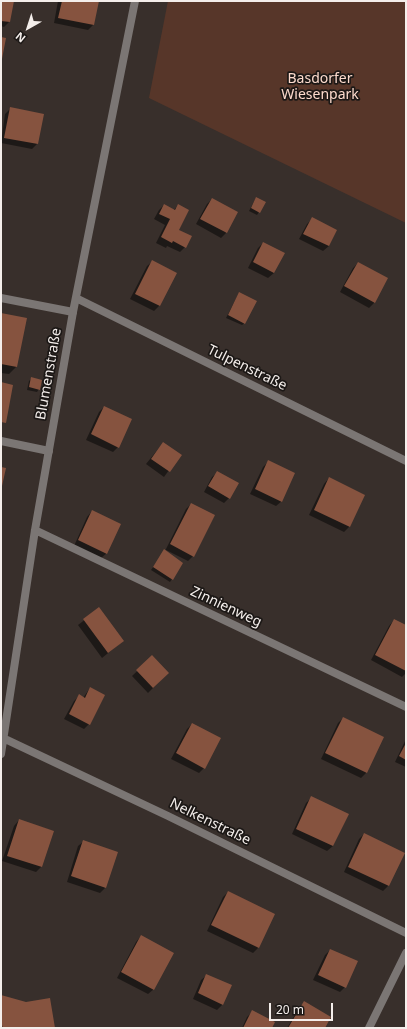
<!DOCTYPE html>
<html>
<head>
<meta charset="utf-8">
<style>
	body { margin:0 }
	#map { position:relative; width:407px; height:1029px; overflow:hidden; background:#382f2b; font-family:"Noto Sans",sans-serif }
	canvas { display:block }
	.frame { position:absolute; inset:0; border:2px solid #f4eeeb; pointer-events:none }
	.north { position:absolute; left:8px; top:8px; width:40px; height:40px; -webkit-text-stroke:3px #1c1816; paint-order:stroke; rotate:219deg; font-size:11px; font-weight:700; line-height:16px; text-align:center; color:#f4eeeb }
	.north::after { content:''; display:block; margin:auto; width:14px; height:18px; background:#f4eeeb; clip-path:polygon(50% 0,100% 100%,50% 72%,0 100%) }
	.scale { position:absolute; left:269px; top:1003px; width:64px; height:18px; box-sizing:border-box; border:2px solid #f4eeeb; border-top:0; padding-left:5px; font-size:12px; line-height:14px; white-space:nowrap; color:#f4eeeb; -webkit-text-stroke:3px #1c1816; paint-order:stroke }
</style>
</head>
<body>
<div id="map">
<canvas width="407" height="1029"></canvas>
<div class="frame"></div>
<div class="north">N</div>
<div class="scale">20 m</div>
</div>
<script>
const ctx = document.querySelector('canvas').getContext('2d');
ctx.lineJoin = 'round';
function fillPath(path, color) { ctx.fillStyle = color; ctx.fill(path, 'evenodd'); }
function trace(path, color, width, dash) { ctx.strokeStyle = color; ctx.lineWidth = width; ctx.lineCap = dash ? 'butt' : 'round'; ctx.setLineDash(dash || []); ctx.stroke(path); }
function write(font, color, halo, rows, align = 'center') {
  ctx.font = font + ' "Noto Sans",sans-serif'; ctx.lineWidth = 3.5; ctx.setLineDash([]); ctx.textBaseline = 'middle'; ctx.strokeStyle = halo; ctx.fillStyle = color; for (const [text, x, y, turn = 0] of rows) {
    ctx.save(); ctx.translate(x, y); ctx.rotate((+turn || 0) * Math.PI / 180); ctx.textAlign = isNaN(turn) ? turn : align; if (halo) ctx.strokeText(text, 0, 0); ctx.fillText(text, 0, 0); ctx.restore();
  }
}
fillPath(new Path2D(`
	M168,1H406V223L149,98Z`), '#573629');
fillPath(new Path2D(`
	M1,1H13L9,22L4,27L1,26Z
	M58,1H98L93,25L88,30L54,23Z
	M11,108L37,144L32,149L1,143L5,114Z
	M256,198L259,212L257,215L249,211Z
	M212,199L226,233L221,238L196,224L207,204Z
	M164,205L174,210L178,205L177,230L185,247L180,252L167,246L166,248L156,243L165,225L154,219L159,210Z
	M312,219L329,246L323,251L299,239L307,224Z
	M263,243L274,273L268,278L248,268L258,248Z
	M153,261L176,273L159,306L154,311L130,299L147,266Z
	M358,263L387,279L374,303L369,308L340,292L353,268Z
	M239,293L245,323L242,325L226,318Z
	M1,314L26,319L16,367L9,374L1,373Z
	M32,378L39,389L37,392L27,390L29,381Z
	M104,407L118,447L113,452L86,440L99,412Z
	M163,443L180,455L164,477L146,464Z
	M268,462L282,501L276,506L250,494L263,467Z
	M218,472L229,498L224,503L204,492L212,477Z
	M329,478L364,495L349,527L344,532L309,515L324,484Z
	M191,504L193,556L188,561L166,550L165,551L182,564L170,582L151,570L165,551L186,509Z
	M92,511L107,553L101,558L74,546L87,517Z
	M99,609L123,641L102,658L78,625Z
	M394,620L406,627V673L402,677L371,660L389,626Z
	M152,657L168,673L148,693L132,676Z
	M90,688L89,724L84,729L64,719L74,701L79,696L83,698Z
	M343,718L383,737L366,773L361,778L321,759L338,723Z
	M192,724L204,768L199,773L171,759L187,729Z
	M406,739V767L395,762Z
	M312,797L333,846L327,851L292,834L306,803Z
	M19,820L53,831L41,867L36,872L2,861L14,826Z
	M364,834L404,853L388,886L383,891L344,872L359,839Z
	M84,841L105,888L100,893L67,882L78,846Z
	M228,892L258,948L253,953L207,931L223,897Z
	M141,936L154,989L148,994L117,978L136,942Z
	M330,950L345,987L340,992L313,980L325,955Z
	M207,975L223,1004L217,1010L193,999L201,980Z
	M304,1003L324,1028H287L299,1008Z
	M252,1012L271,1028H242L247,1017Z`), '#0007');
fillPath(new Path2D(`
	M1,1H14L10,22L1,21Z
	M62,1H99L94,25L58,18Z
	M1,37L6,38L2,59H1Z
	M10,107L44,114L38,144L4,138Z
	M256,197L266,202L260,213L251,208Z
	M212,198L238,212L227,233L200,219Z
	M164,204L175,210L178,204L189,210L179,230L192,236L186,248L173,241L172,243L161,237L170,219L159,214Z
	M312,217L337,230L329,246L303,234Z
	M263,242L285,253L274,273L253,262Z
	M152,260L177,273L160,306L135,294Z
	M358,262L388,278L375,303L344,286Z
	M239,292L257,301L245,324L228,315Z
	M1,313L27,318L17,367L1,364Z
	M31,377L42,380L40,390L29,387Z
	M1,382L13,385L6,423L1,422Z
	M104,406L132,419L119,448L91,434Z
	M163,442L182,455L170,472L151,459Z
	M268,460L295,473L282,502L255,489Z
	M1,467L6,468L2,486H1Z
	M217,471L239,483L230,499L208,486Z
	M329,477L365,495L350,527L314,510Z
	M191,503L215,515L194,557L170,544Z
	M92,510L121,524L107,554L78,540Z
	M164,549L183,563L173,580L153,567Z
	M99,607L124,641L108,653L83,619Z
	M394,619L406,625V671L375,655Z
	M152,655L169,673L153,688L136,670Z
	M90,687L105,695L90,725L69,714L79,694L85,698Z
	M343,717L384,737L367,773L325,753Z
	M192,723L221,738L205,769L176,753Z
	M406,743V760L399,756Z
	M311,796L349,814L333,846L296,829Z
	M19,819L54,831L42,867L7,856Z
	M364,833L405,853L389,886L348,867Z
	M83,840L118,852L106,888L71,876Z
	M228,891L275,914L259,948L211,925Z
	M141,935L174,953L154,990L121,972Z
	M330,949L358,961L346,988L318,975Z
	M206,974L232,985L223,1005L198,993Z
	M1,995L26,1002L50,998L55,1028H3L1,1022Z
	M304,1001L331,1017L325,1028H288Z
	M252,1010L275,1022L272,1028H243Z`), '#86533f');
trace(new Path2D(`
	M1,298L73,312
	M1,441L49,451`), '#7b7674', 8);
trace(new Path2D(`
	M76,298L406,461
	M35,530L406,707
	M1,737L168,816L406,933
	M1,754L35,530L73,312L135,1
	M369,1028L406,953`), '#7b7674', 8);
write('14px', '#fcdacc', '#1c1816', [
	["Basdorfer",320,79],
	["Wiesenpark",320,95]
]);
write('14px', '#f4eeeb', '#1c1816', [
	["Tulpenstraße",247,368,26],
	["Blumenstraße",49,374,-80],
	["Zinnienweg",226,607,25],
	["Nelkenstraße",210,822,26]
]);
</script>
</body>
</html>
